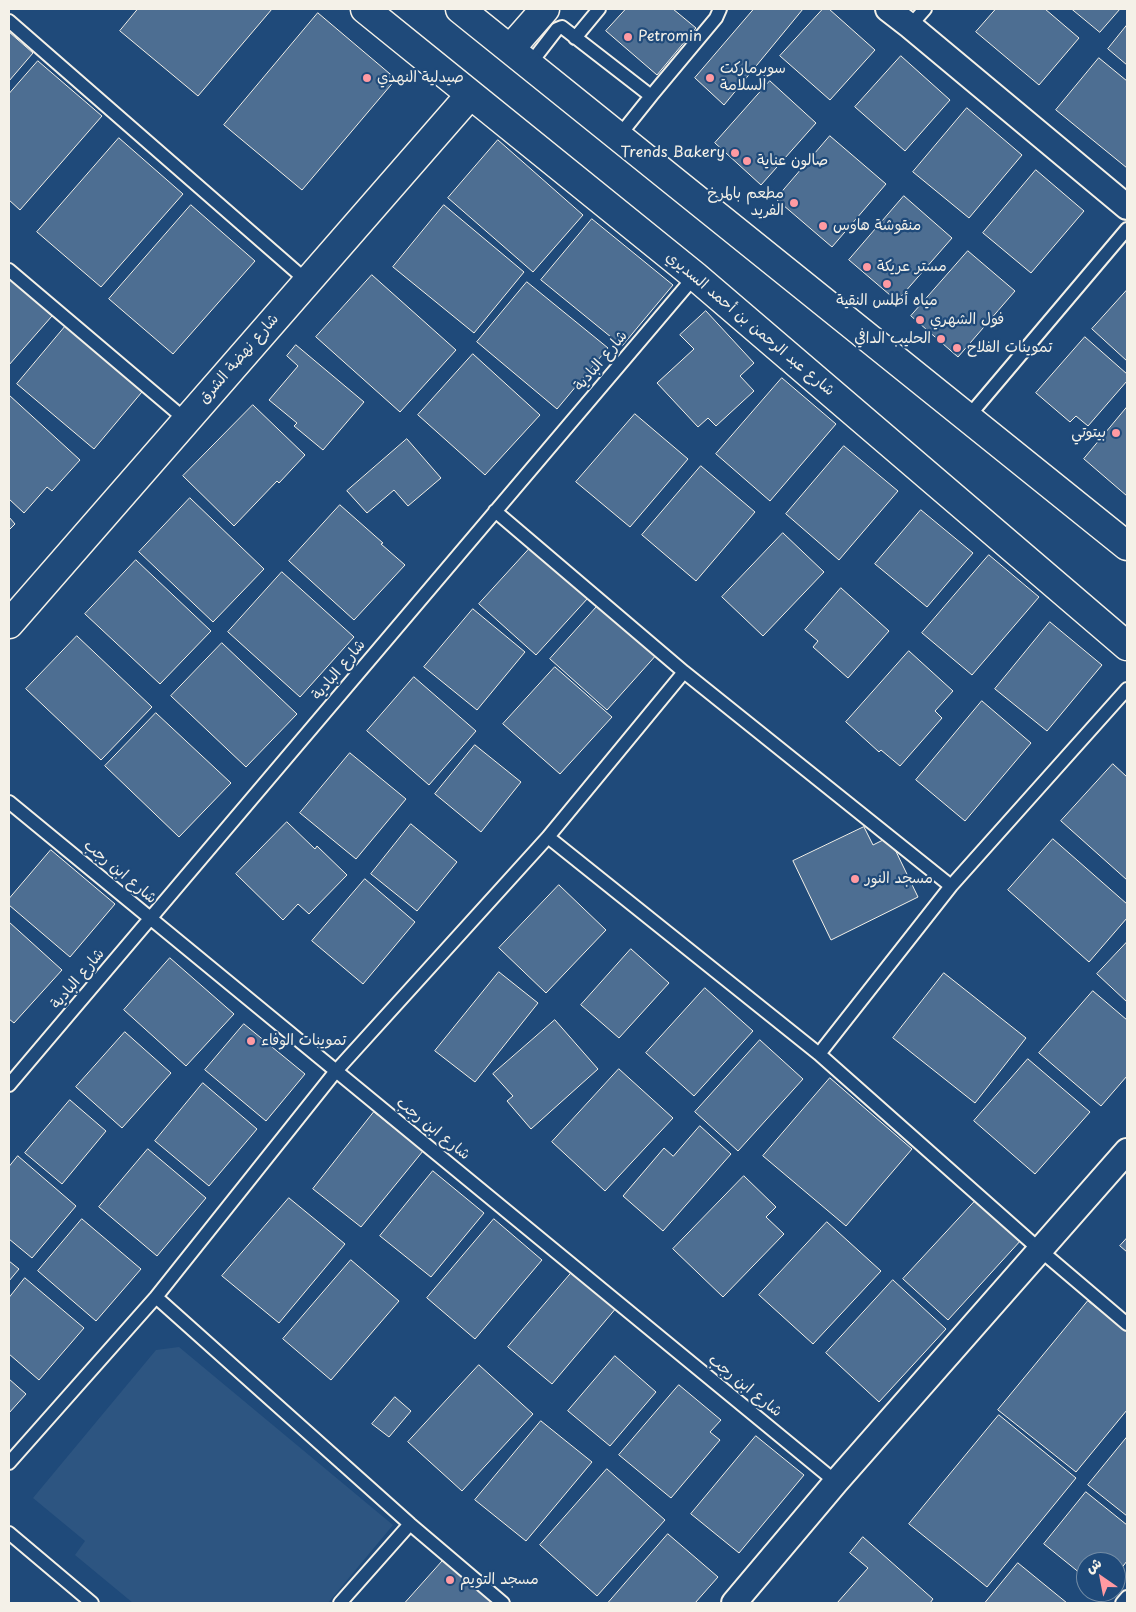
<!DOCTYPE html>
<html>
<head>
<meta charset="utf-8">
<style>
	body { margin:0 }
	#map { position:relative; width:1136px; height:1612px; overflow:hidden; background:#1f4a7a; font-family:"Playpen Sans","Playpen Sans Arabic",sans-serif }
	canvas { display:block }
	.frame { position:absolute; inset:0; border:10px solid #f4f1e8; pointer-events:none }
	.north { position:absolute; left:1076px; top:1552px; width:50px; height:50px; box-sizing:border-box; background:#1f4a7a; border:1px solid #748da6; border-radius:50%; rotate:327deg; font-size:14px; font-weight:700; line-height:20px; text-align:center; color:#f4f1e8 }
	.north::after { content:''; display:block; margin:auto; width:18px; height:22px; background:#ff9aa2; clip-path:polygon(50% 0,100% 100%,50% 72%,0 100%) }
</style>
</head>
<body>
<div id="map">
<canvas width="1136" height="1612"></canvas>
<div class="frame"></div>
<div class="north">ش</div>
</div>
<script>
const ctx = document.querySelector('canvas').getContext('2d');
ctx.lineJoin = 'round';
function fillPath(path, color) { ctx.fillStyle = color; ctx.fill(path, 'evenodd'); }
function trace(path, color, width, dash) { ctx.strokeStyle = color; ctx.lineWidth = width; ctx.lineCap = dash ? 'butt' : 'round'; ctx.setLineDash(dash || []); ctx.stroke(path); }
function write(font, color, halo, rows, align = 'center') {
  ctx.font = font + ' "Playpen Sans","Playpen Sans Arabic",sans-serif'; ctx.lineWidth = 4.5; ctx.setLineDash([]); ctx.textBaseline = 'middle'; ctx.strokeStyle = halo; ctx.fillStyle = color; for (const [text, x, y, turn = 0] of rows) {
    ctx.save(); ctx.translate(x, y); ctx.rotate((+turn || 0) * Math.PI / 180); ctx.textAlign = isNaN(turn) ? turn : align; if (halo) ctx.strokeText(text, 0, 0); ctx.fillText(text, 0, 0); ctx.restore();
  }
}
fillPath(new Path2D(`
	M179,1347L393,1525L328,1603H133L75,1555L85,1541L33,1498L156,1350Z`), '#2d5581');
const building = new Path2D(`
	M138,9H272L198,96L120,31Z
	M626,9H673L696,28L657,75L606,31Z
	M754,9H803L724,105L695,78Z
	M823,9H829L875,50L830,100L780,56Z
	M996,9H1045L1079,38L1039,85L976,32Z
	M1072,9H1120L1100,32Z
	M318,13L396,79L302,190L224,125Z
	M1127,25V65L1108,49Z
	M9,32L33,53L9,81Z
	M901,56L950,100L905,151L855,107Z
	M1099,58L1127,81V168L1056,110Z
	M38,61L102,116L20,210L9,200V94Z
	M770,81L816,123L761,185L715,143Z
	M967,108L1022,155L969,218L913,172Z
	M830,136L886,184L832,247L776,199Z
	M119,138L183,194L101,287L37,232Z
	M498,140L583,215L533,272L448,198Z
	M1036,170L1084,211L1031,273L983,233Z
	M904,196L952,238L897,301L849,260Z
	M191,205L255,261L173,354L109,299Z
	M444,205L524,272L474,333L393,267Z
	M592,219L673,285L622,346L541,280Z
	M968,251L1015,291L958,357L911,316Z
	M372,275L456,350L400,412L316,337Z
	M9,277L52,316L9,365Z
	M527,282L608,348L557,409L477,342Z
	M1127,290V361L1092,329Z
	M706,311L754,363L740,376L754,391L716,426L708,418L698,427L657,383L694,349L680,335Z
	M69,322L147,386L94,449L17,384Z
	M1085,337L1127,374V381L1088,426L1076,416L1070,422L1036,393Z
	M296,345L364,402L323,450L294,426L297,423L269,400L298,366L287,356Z
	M473,354L540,415L485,475L418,415Z
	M782,378L836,424L770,501L716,454Z
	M9,395L80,460L52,491L47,487L24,513L9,499Z
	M253,405L305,455L279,483L277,481L234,526L183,476Z
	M1127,407V496L1084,459Z
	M635,414L688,459L630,527L576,482Z
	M407,439L441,478L408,506L394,490L367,513L347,491Z
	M844,446L898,491L839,560L786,514Z
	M701,466L755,512L696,581L642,535Z
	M190,498L264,569L213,622L139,552Z
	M340,505L383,543L381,544L405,565L354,620L289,561Z
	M921,510L973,553L927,607L875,564Z
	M9,517L15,524L9,530Z
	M783,533L824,572L763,636L722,597Z
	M531,547L588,598L536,655L479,604Z
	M989,555L1039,597L972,675L922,633Z
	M136,560L211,631L160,684L85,614Z
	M282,572L354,637L300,697L228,632Z
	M841,588L889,631L848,678L813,647L818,641L805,630Z
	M602,601L658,653L607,710L550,659Z
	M473,609L525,652L477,710L424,667Z
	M1050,622L1102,665L1047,731L995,689Z
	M77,636L152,707L101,760L26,689Z
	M222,643L297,714L246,767L171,696Z
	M909,651L953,691L935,711L942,718L900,766L881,750L879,752L846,722Z
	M555,667L612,717L560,774L503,724Z
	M414,677L476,731L429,785L367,731Z
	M982,701L1031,743L965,821L916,780Z
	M156,713L231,783L179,837L105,766Z
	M475,745L521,782L481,832L435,794Z
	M350,753L406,799L356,859L300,813Z
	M1113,764L1127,777V880L1061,821Z
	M287,822L315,849L317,846L347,875L309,914L298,904L283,920L236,874Z
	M411,824L457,862L417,911L371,874Z
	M864,827L873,845L889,837L918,897L831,940L793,861Z
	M1053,839L1127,904V918L1089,962L1008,890Z
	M51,850L115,904L70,957L9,905V899Z
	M365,879L415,922L363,984L312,941Z
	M559,885L606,930L546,993L499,948Z
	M9,922L62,970L14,1023L9,1019Z
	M1127,942V1002L1097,974Z
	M631,949L669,983L619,1038L581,1005Z
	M170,958L234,1014L186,1066L124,1010Z
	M499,972L538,1003L475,1082L435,1051Z
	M944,973L1026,1038L975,1103L893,1038Z
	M705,988L753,1031L694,1096L646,1053Z
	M1093,991L1127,1020V1076L1101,1106L1039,1053Z
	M555,1020L598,1069L531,1129L507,1101L513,1096L493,1074Z
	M244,1024L305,1074L266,1121L205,1070Z
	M125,1032L171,1073L122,1128L76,1087Z
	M760,1040L803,1079L738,1151L695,1112Z
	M1028,1059L1090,1112L1035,1174L974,1121Z
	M619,1069L673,1118L605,1191L552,1142Z
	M830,1078L912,1149L846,1226L763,1156Z
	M203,1083L257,1129L209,1186L155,1141Z
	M70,1100L106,1131L62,1184L25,1153Z
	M374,1112L423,1151L361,1227L313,1189Z
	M700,1126L731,1154L663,1231L623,1196L664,1148L673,1156Z
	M148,1149L206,1198L157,1256L99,1207Z
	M18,1156L76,1206L32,1258L9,1239V1167Z
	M433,1171L484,1213L431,1277L380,1236Z
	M744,1176L776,1207L766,1217L784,1234L723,1297L673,1249Z
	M289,1198L345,1244L279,1323L222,1276Z
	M978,1198L1022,1239L948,1320L903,1279Z
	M82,1219L141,1269L96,1321L38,1271Z
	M494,1219L542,1260L475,1339L427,1298Z
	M827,1222L881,1271L813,1344L759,1295Z
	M1127,1238V1252L1120,1246Z
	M351,1260L399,1301L331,1380L283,1339Z
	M9,1261L19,1269L9,1281Z
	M573,1271L617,1307L552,1384L508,1347Z
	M25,1278L84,1328L39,1380L9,1354V1298Z
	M893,1280L946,1329L879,1402L826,1353Z
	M1088,1301L1127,1332V1410L1076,1472L998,1410Z
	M615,1356L656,1392L610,1446L568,1411Z
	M479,1365L533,1414L462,1491L408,1442Z
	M9,1379L26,1394L9,1413Z
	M679,1385L721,1420L710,1432L720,1440L671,1498L619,1455Z
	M395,1397L411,1411L389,1437L372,1424Z
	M999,1415L1076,1478L987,1587L909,1524Z
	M541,1421L592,1462L526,1541L475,1500Z
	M756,1436L804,1475L739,1553L691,1514Z
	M1127,1437V1516L1088,1485Z
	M607,1469L665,1520L597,1596L540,1545Z
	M1086,1492L1127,1525V1561L1116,1575V1562H1086V1578L1044,1544Z
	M668,1534L718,1577L695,1603H608Z
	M863,1537L933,1599L930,1603H837L868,1568L850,1553Z
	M447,1556L501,1603H405Z
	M1018,1563L1067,1603H985Z`);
fillPath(building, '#4d6e92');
trace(building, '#f4f1e8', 1);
const service = new Path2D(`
	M9,21L307,281
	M910,26L925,9
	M575,38L599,9
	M530,64L557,29L562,27L651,96L619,136
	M651,96L716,18L720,9
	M9,270L186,420
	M968,417L1127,229
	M495,511L684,672L951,886
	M9,802L836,1482
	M548,837L819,1054L1040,1250L1127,1324
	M819,1054L951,886L1127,689
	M9,1085L695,276
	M156,1297L410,1524L503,1603
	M9,1463L156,1297L336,1071L548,837L684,672
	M9,1533L92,1603
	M340,1603L410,1524
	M1122,1603L1127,1597`);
const minor = new Path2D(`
	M888,9L910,26L1127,207
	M734,1603L836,1482L1127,1151`);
const tertiary = new Path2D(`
	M365,9L695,276L1127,646
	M460,9L1127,546
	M510,49L545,9
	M9,624L470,95`);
trace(service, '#f4f1e8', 16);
trace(minor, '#f4f1e8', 28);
trace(tertiary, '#f4f1e8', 31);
trace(service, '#1f4a7a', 12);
trace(minor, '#1f4a7a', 24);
trace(tertiary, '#1f4a7a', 28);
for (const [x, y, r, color] of [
	[628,37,5,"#ff9aa2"],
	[367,78,5,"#ff9aa2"],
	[710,78,5,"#ff9aa2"],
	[735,153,5,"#ff9aa2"],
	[747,161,5,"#ff9aa2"],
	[794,203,5,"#ff9aa2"],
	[823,226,5,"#ff9aa2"],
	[867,267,5,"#ff9aa2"],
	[887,284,5,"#ff9aa2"],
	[920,320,5,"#ff9aa2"],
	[941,339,5,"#ff9aa2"],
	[957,348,5,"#ff9aa2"],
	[1116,433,5,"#ff9aa2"],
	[855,879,5,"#ff9aa2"],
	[251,1041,5,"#ff9aa2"],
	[450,1580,5,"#ff9aa2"]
]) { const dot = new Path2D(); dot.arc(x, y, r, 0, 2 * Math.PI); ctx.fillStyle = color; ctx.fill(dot); trace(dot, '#1f4a7a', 2); }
write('15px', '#f4f1e8', '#1f4a7a', [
	["Petromin",638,37],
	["سوبرماركت",720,69],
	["السلامة",720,86],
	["صيدلية النهدي",377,78],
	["Trends Bakery",725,153,"right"],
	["صالون عناية",757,161],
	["مطعم بالمرخ",784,194,"right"],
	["الفريد",784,211,"right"],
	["منقوشة هاوس",833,226],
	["مستر عريكة",877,267],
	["مياه أطلس النقية",887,301,"center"],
	["فول الشهري",930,320],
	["الحليب الدافي",931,339,"right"],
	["تموينات الفلاح",967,348],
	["بيتوتي",1106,433,"right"],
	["مسجد النور",865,879],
	["تموينات الوفاء",261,1041],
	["مسجد التويم",460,1580]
], 'left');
write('15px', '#f4f1e8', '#1f4a7a', [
	["شارع عبد الرحمن بن أحمد السديري",750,324,40],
	["شارع نهضة الشرق",239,359,-49],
	["شارع البادية",601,361,-50],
	["شارع البادية",339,670,-50],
	["شارع ابن رجب",120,872,40],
	["شارع البادية",78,979,-50],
	["شارع ابن رجب",433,1129,39],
	["شارع ابن رجب",745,1386,39]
]);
</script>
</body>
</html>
